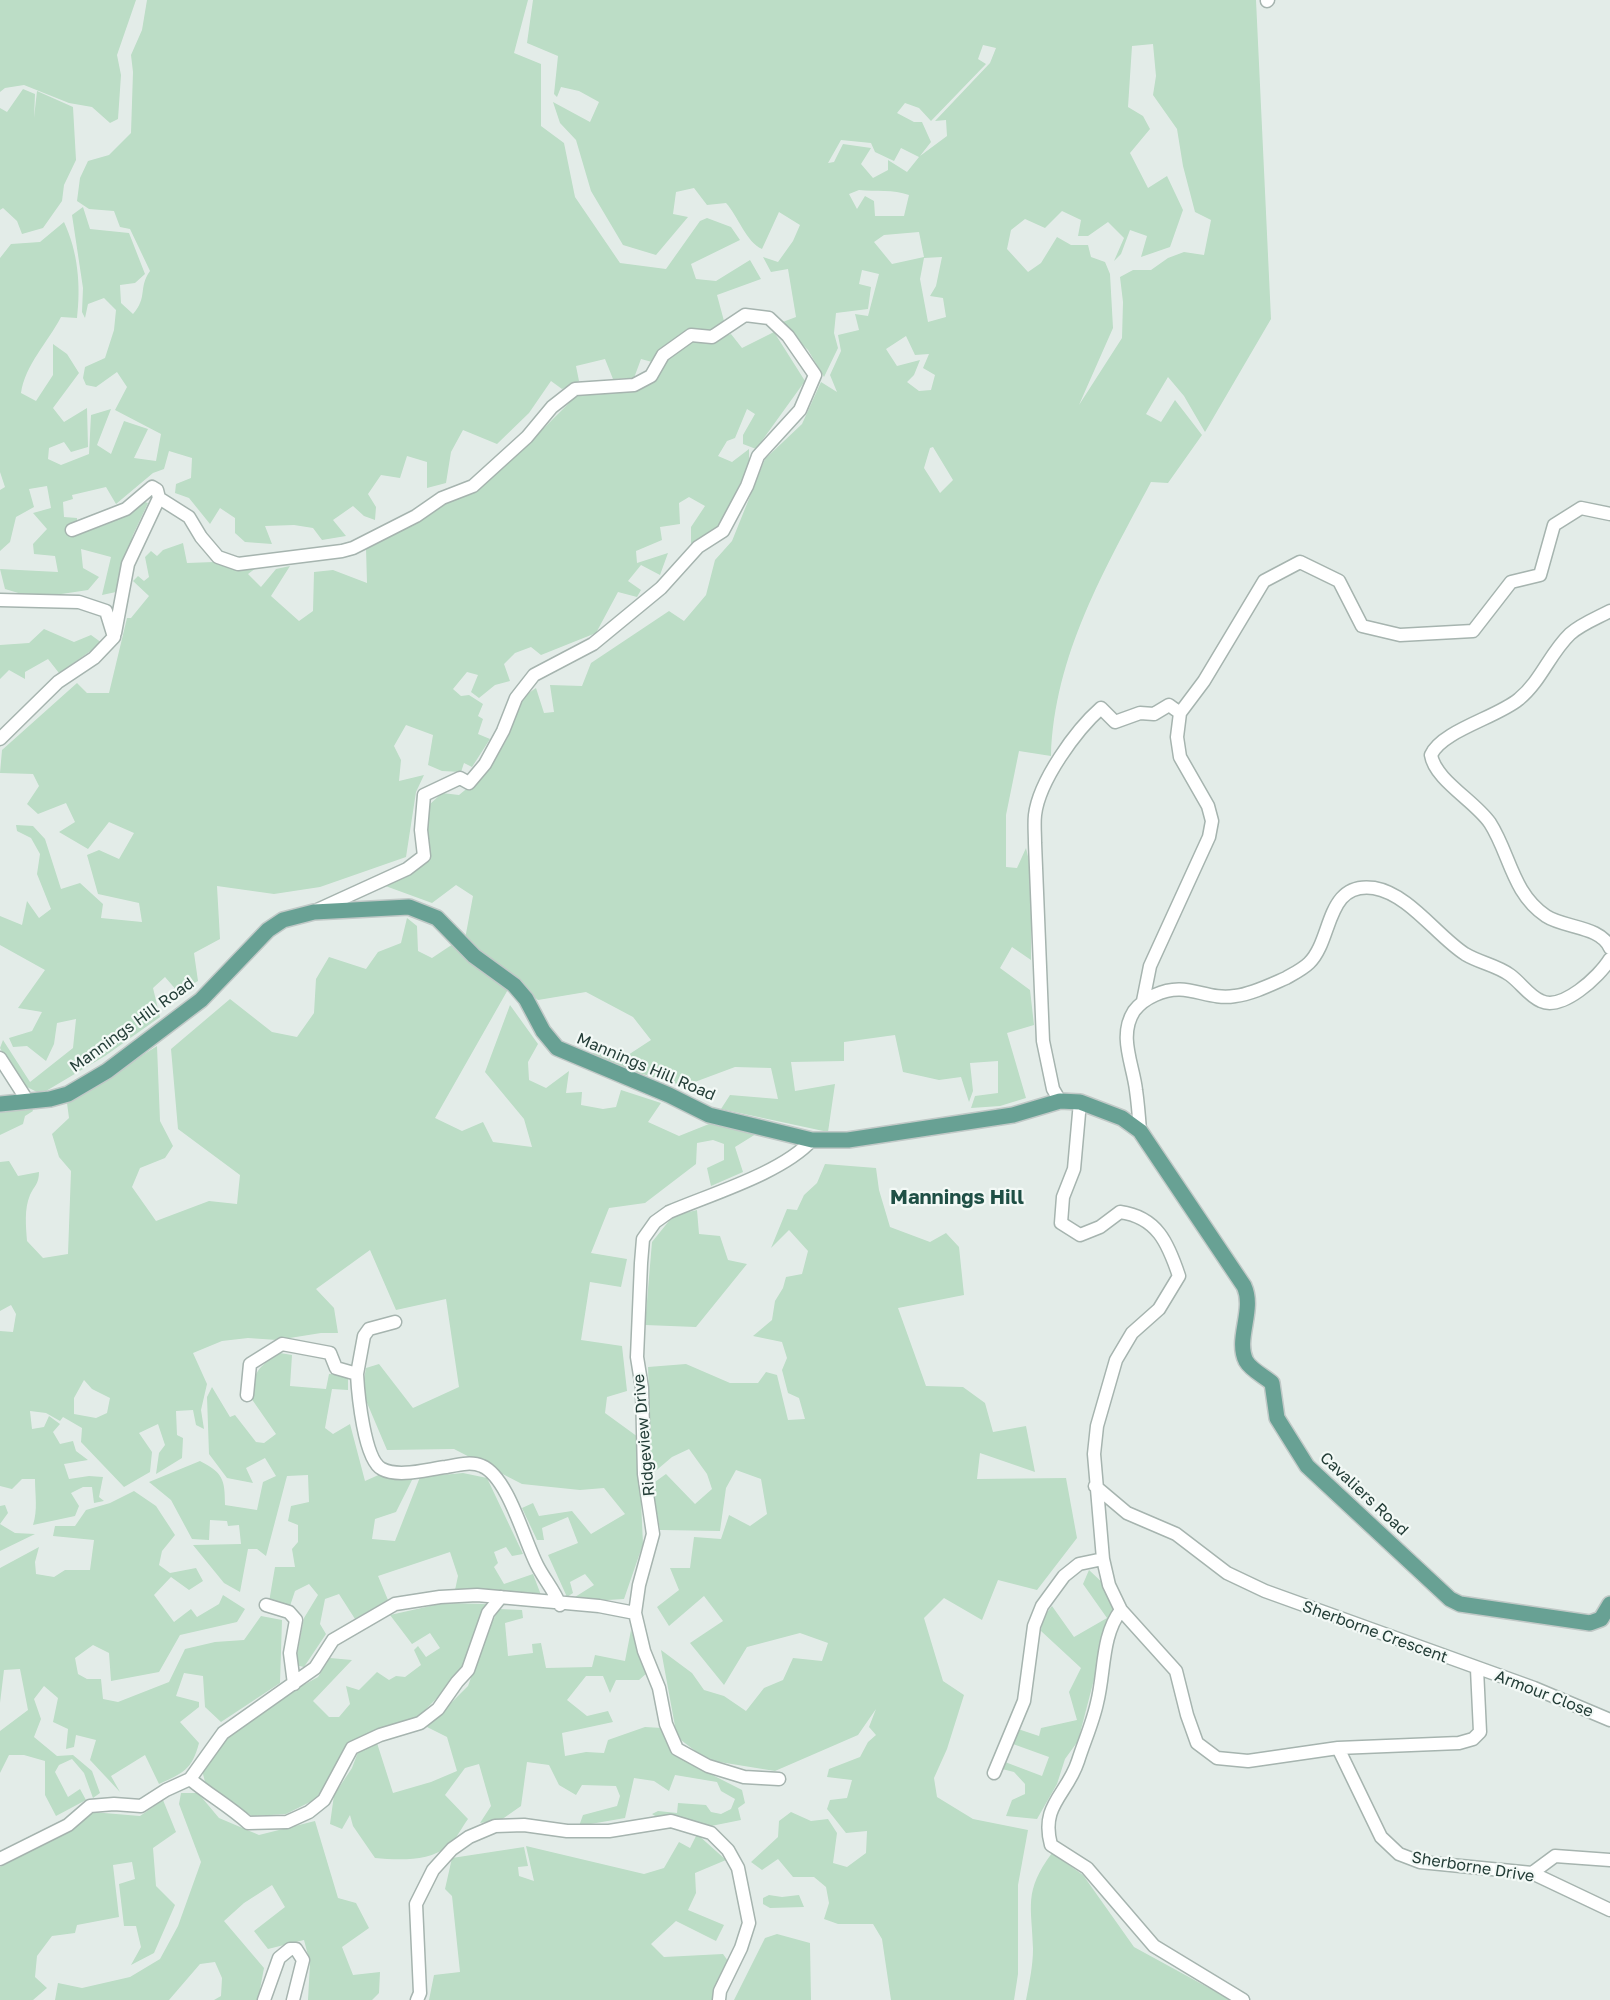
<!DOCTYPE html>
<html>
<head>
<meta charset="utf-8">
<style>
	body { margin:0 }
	canvas { display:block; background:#e3ece8 }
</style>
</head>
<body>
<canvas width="1610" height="2000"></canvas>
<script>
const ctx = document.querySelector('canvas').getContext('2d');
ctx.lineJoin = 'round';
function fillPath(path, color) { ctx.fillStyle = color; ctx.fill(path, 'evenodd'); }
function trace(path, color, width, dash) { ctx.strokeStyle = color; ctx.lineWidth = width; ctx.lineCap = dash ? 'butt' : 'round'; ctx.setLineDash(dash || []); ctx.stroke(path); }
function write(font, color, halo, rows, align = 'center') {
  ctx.font = font + ' "Golos Text",sans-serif'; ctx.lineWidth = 4.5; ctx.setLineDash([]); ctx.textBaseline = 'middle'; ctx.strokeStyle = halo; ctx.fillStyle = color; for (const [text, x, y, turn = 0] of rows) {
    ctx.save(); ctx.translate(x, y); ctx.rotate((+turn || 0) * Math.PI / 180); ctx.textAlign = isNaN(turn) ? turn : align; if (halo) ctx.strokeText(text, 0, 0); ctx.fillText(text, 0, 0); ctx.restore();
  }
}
fillPath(new Path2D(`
	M0,0H136L117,55L121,75L118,119L110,123L92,107L69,103L24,85L5,88L0,92Z
	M147,0H528L514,53L541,64V126L564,143L575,197L620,263L666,269L700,221L707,218L731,227L740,240L691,264L696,279L716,281L750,260L761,279L717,295L724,321L730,323L711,332L689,328L661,350L652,362L641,359L634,378L613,379L605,359L576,366L579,381L562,389L551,381L529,413L497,444L463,430L451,452L446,483L427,488V462L407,456L400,478L381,475L368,494L376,507L375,520L364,516L353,506L333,520L346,536L322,540L313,528L294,525L265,526L272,544L245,542L235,533V518L220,508L210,524L189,498L175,493L176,484L191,478L192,458L169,451L164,469L153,473L116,504L106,487L72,495L73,499L63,502L64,517L77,518V523L67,534C93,533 124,519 142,501L148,503L133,535L116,592L102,595L111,557L81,549L83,568L99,577L88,590L35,598L5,589L0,569L58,572L55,556L34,554L33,544L47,529L33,513L51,508L47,486L29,489L34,507L16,517L10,542L0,551V490L5,487L0,472V258L11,244L40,242L64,222C78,252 81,285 77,318L61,317C48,342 25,365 21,393L36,401L53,375V344L67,354L79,373L53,408L64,422L87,408L88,447L71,452L64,442L49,448L48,459L61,465L89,454L91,415L111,409L97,445L111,454L124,421L148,429L134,458L156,461L161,434L115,410L127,387L117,372L96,387L86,385L83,378L85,367L105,358L114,330L116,310L104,298L88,304L85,318L82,312L83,288L72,215L83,207L90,229L129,233L145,274L135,283L120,285L121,303L133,314C148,297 138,288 150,271L130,229L120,227L114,211L89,209L77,201L80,178L88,161L109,155L131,133L133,72L131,55L142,30Z
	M533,0H1256L1271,319L1205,432L1184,396L1168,377L1146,414L1161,422L1175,400L1202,435L1168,483L1151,482C1105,569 1054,655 1051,756L1019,751L1006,815V867L1017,868L1026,848L1031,869V960L1012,947L1000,968L1030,990L1034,1025L1007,1033L1026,1098L1000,1106L971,1108L975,1096L998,1093V1061L970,1063L973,1091L969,1102L961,1077L939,1080L903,1072L895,1035L844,1042V1061L791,1062L795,1091L835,1084L828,1132L721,1109L730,1095L778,1099L771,1068L735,1067L684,1086L587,1058L601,1047L628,1055L651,1040L633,1017L586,992L538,1000L471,948L465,939L473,896L456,885L432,903L380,884L424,856L429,805L442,793L459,795C478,780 496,761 507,739C518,717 513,702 536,688L544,713L554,712L550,685L582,686L591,663L669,611L684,621L706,595L715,560L732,541L765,459L802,424L821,382L837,392L830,375L841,351L838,335L859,330L855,314L868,316L879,274L862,270L859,284L871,287L868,309L836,313L834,333L838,348L824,377L808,350L780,323L796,317L788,269L771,272L763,257L778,262L793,241L800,225L779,212L762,249C746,242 738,216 726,203L707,205L694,188L676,192L673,214L688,217L656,255L623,245L591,191L576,140L560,123L553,102L590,122L599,102L579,91L561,87L557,97L554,94L558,56L527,43ZM1153,44L1156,76L1153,95L1177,129L1183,166L1195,212L1211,220L1204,255L1184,252L1168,258L1151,270H1133L1120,277L1123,302L1122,338L1079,405L1113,328L1110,274L1105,262L1091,257L1088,245H1071L1057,237L1041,263L1028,272L1007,249L1011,230L1025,219L1045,228L1062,211L1081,220L1078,236H1088L1108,222L1124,238L1114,261L1121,254L1130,230L1147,236L1141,257L1170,247L1183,210L1167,176L1148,188L1130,153L1150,129L1143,116L1128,107L1132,46ZM983,45L996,48L990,63L935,121L946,120L947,136L920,156L931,142L922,122H914L897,113L905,103L919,108L931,121L986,64L978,59ZM841,140L871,143L875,152L894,161L901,148L919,157L907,172L888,160V170L873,178L861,164L871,148L843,144L834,162L828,163ZM859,190C876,192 893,189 909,195L904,216H875L874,201L865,196L857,209L849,194ZM919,232L924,257L892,264L874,242L884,235ZM942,257L936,286L930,296L943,298L946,317L928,322L920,279L924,258ZM906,336L915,355L929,354L923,368L935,375L931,390L919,391L907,382L914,375L920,360L897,366L886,349ZM933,447L953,480L940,493L924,468L930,448Z
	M23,89L35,94L34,118L37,91L73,107L76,160L64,185L62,201L43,228L22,234L17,221L3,208L0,210V108L7,112Z
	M774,332L805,381L756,449L743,444V435L755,414L747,409L735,438L727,441L718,456L732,462L749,449V464L722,523L691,547V527L705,506L689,497L679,503L680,524L660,527L662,540L636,551L637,563L668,553L660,575L641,565L628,581L641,590L637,597L618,592L596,633L541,655L531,647L515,653L504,664L510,681L495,685L479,698L471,692L478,675L467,672L453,689L461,696L469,695L483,704L478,716L483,719L478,734L490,739L472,767L464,763L461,772L442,771L428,765L433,735L406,725L394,746L401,760L399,781L424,775L416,792L406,857L320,887L274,894L217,886L220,939L194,953L198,981L178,992L165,977L153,988L160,1017L105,1056L41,1094L19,1083L0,1048L3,1040L30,1082L73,1048L76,1019L57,1023L54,1044L46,1061L27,1046L13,1047L9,1038L32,1031L42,1012L18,1008L45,970L0,945V916L22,925L27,901L39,918L51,909L37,874L40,854L31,838L17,831L16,825L33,826L45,839L61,889L80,883L103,904L101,918L142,922L139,903L98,894L87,855L99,850L119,859L134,833L109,822L88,849L59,832L75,822L66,803L38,814L27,804L39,786L33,774L0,773L2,750L77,683L87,693H109L127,618H131L149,596L133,581L138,576L144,581L149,577L145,557L151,551L157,556L163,550L183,543L187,563L214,562L256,568L248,574L261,587L276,569L290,566L271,596L299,621L313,611L314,572L333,570L367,583L366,548L446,500L476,490L519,453L579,393L638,388L667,357L694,341L714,340L731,334L742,348Z
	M44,629L74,642L91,635L102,643L59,673L48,659L25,672V679L9,670L0,679V645L29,643Z
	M407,918L417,926L418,951L432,958L456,942L510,986L435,1118L462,1131L483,1122L493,1142L532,1147L524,1119L485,1072L510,1005L538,1044L528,1062L529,1080L546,1088L569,1071L566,1093L582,1092L581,1105L603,1109L616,1107L621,1090L661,1103L648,1122L679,1136L714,1122L756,1134L735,1147L743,1172L711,1186L707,1168L724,1160V1144L713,1140L697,1143L696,1164L645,1203L609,1208L591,1253L627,1259L621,1287L590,1282L581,1340L622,1346L627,1391L607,1397L605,1413L638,1437L643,1544L624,1599L591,1601L575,1597L594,1585L585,1574L570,1582L573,1593L567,1597L548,1555L578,1543L568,1517L542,1528L544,1540H537L522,1508L533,1503L539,1516L572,1511L591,1534L625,1514L604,1488L580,1490L522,1484L454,1449L387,1450L362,1391L366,1368L379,1364L413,1408L459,1387L446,1299L396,1310L370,1250L316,1289L334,1308L338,1333H321L277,1340L248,1338L222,1341L193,1353L207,1384L201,1410L204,1429L196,1425L193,1410L176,1411L177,1435L183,1438L182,1458L156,1474L159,1453L165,1445L158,1424L139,1433L152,1452L150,1472L124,1487L81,1442L82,1428L63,1417L60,1421L46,1413L30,1411L32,1429L44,1427L49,1416L60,1424L53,1432L60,1444L73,1441L76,1451L88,1460L64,1464L69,1479L89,1476L103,1477L99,1497L104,1501L94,1503L92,1487H83L71,1493L79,1506L75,1516L33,1525C38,1509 35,1496 35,1479H22L12,1489L0,1486V1331L13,1332L16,1314L11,1305L0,1311V1162L9,1161L18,1176L39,1172C39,1184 34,1186 30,1195C24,1209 26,1226 27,1241L43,1258L68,1254L71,1171L59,1157L52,1134L69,1118L67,1103L157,1046L160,1121L173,1146L165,1158L140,1168L132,1187L156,1221L209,1201L237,1204L240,1175L178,1129L171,1049L230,999L272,1032L297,1037L314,1013L316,979L329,957L366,969L378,952L401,943ZM84,1380L92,1389L110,1398L107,1413L96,1418L74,1414V1398Z
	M31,1107L33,1111L25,1116L23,1124L0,1135V1109Z
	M825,1164L876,1168L879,1190L890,1227L930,1242L946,1233L959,1247L964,1295L898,1308L926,1386L963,1387L985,1403L993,1432L1026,1426L1035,1472L980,1453L977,1479L1066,1478L1077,1538L1037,1590L998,1580L982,1620L944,1598L924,1618L943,1681L964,1695L947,1749L934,1778L937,1797L973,1819L1028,1830L1018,1885V1974L1014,2000H891L882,1939L873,1924H838L824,1919L829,1903L826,1887L814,1877H793L778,1859L762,1870L751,1862L778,1837L779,1821L791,1812L811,1821L828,1819L837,1833L833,1863L847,1867L866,1853L867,1831L846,1833L827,1809L830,1800L847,1798L852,1780L827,1777L829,1769L860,1757L868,1742L876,1735L869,1727L876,1709L858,1735L775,1771L707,1760L677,1737L661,1650L692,1673L704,1690L724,1696L746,1711L764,1688L783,1680L793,1658L822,1661L828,1643L800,1633L747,1647L724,1685L690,1643L723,1621L704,1596L669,1626L657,1607L679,1590L670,1568H690L694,1537L721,1539L729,1515L750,1526L767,1514L761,1479L736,1470L726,1488L720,1531L660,1530L652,1484L666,1474L695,1504L712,1489L707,1474L689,1449L672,1457L652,1474L648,1367L686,1364L730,1383H758L766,1372L777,1375L788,1420L805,1419L799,1398L788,1393L782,1370L787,1358L782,1342L753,1336L772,1320L775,1301L783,1288L786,1277L802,1274L808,1251L789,1230L771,1248L787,1209L797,1210L804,1195L817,1183Z
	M697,1210L699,1234L720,1236L728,1260L747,1264L696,1327L645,1325L652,1242L673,1216Z
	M280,1353L292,1355L290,1386L326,1389L329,1374L348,1375V1390L332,1389L325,1428L333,1434L350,1424L365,1481L383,1473L414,1476L396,1512L375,1519L372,1539L395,1541L420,1477L463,1473L487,1478L523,1554L512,1556L506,1547L494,1552L498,1563L494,1567L504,1584L533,1574L541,1595L455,1590L458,1576L450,1552L378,1576L388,1600L355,1619L339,1594L325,1599L320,1624L326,1634L304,1667L295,1665L304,1618L318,1595L309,1584L295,1591L290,1606L269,1602L275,1567H295L292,1549L298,1542V1525L288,1521L291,1506L309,1502L308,1475L287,1476L266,1556L257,1549H248L240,1592L224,1583L193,1545L241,1544L239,1525L228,1526L227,1521L210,1520L209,1540L192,1539L171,1500L149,1482L200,1461C223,1473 225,1479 225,1505L257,1510L263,1482L276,1476L265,1458L246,1468L253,1483L227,1478L209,1454L207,1397L212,1387L230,1417L235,1415L256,1442L264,1443L276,1434L251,1398C255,1371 256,1368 280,1353Z
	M134,1491L156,1506L175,1535L162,1551L159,1565L170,1573L196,1568L203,1581L189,1590L171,1577L154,1595L174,1622L191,1609L197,1617L219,1604L223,1595L245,1609L237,1622L180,1635L159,1672L111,1681L109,1653L93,1645L75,1658L78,1674L87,1679H101L103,1699L118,1702L169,1682L185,1649L215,1642L244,1640L261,1616L282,1620L280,1683L221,1722L205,1707L203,1676L184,1673L176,1696L199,1702V1707L180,1722L199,1743C192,1770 183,1773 159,1784L145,1755L111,1776L120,1792L90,1760L96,1740L76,1735L74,1747L66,1749L68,1729L53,1722L58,1698L44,1686L34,1699L41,1719L34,1737L57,1756L73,1755L92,1771L100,1793L93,1798L84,1773L72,1759L59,1765L55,1772L68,1797L80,1789L86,1800L56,1816L45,1795V1761L24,1755H9L0,1773V1731L28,1710L20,1669L4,1670L0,1703V1568L39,1547L35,1562L36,1574L54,1577L65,1570H90L94,1540L53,1536L55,1526H75L86,1510L110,1503Z
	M5,1505L8,1513L0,1524L15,1533L35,1534L0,1551V1506Z
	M1089,1570L1106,1586L1116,1609L1111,1614L1078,1741L1065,1759L1057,1784L1037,1819L1006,1816L1012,1800L1025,1794V1784L1014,1772L1002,1769L1005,1762L1042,1776L1049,1757L1013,1744L1018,1729L1039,1736L1041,1728L1077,1720L1069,1692L1081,1668L1041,1631L1042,1619L1052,1606L1074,1637L1107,1618L1083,1584Z
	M444,1603L486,1604L466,1662L440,1695L418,1717L351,1742L316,1799L286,1814L252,1816L206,1786L202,1770L228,1734L269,1704L318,1677L330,1658L352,1660L313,1701L329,1717H339L350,1704L346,1686L359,1690L377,1672L389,1680L396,1676L405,1677L421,1665L414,1650L418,1646L426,1657L440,1648L430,1633L412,1644L390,1615Z
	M499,1609L522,1610L523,1618L505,1623L508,1656L533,1653L532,1644L541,1643L546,1668L592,1667L595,1655L625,1661L631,1630L647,1673L639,1680H616L610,1693L603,1676H586L567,1700L587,1716L608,1711L613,1722L562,1733L565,1756L586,1752L604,1753L608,1740L645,1727L662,1728L673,1755L742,1790L745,1803L738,1808L741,1820L711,1826L658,1818L652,1814L658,1811L677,1813L678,1803L706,1805L711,1812L721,1814L731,1809L735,1799L721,1791L717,1782L675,1775L669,1791L654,1781L634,1778L625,1818L579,1826L583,1815L617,1806L620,1796L616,1786L582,1785L576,1795L559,1785L549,1765L527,1762L521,1806L501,1820L480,1823L491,1806L479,1764L465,1768L445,1795L468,1819C462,1827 456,1840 448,1846C429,1862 398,1860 375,1858L353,1826L350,1815L342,1829L330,1824L334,1795L352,1768L358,1752L377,1743L393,1793L431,1782L457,1771L447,1737L427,1727L468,1686L489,1628Z
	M181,1793H198L219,1818L259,1835L315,1821L338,1898L356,1903L369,1928L342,1947L353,1975L380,1972L379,1993L372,2000H308L310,1963L304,1940L268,1949L254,1931L285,1907L272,1885L244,1903L224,1921L264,1968L258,2000H214L221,1996L222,1978L215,1962L200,1964L169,2000H55L58,1983L82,1988L130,1977L160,1959L178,1926L201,1862L179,1804Z
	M163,1800L176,1832L153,1848L156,1886L175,1905L154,1953L131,1965L141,1947L136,1926H124L119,1884L135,1879L132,1862L113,1865L119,1917L77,1925L75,1933L52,1936L37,1956L35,1977L47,1988L33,2000H0V1867L67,1832L92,1812L140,1816Z
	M697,1834L726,1860L695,1873L696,1893L688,1910L724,1925L716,1941L676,1921L651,1944L664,1957L723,1954L728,1961L713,2000H429L434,1975L460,1972L452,1896L445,1889L452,1858L524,1847L528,1866L518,1867L519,1876L534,1881L526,1846L644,1874L664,1868L679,1842L690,1848Z
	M1052,1853L1083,1875L1134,1947L1231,2000H1026C1029,1984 1033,1966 1033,1949C1032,1906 1023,1892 1052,1853Z
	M769,1895L782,1897L799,1895L804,1907L770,1908L763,1904V1898Z
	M777,1934L810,1943L811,2000H734L765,1938Z`), '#bcddc6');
const minor = new Path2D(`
	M1267,1L1268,0
	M159,498L189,517L201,537L218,557L238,564L342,551L353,548L416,516L442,498L473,486L527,437L552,407L575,389L634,385L651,376L663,355L691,335L712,337L745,315L769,318L788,336L815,375L800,410L758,456L747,486L723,531L698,547L661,588L593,644L534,675L516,698L503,731L485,764L469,783L460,778L424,795L421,830L424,856L407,869L315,911
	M72,530L126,509L152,487L157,490L159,498L128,564L115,633
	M0,600L79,602L106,611L114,637L94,658L58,682L0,739
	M1610,611C1597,618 1581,624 1570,634C1550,653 1541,681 1519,699C1498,717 1441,731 1431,755C1435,780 1475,801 1490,823C1510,854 1512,893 1546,916C1564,928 1601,926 1610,948
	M1143,1001L1150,966L1209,837L1212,821L1208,806L1180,757L1177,737L1180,713L1204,681L1264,581L1300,562L1339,581L1362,626L1400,635L1473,631L1511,582L1540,575L1554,525L1581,508L1610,514
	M0,1058L27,1100
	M1060,1101L1053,1089L1043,1041L1035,843C1035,834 1034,824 1035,815C1039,781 1076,730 1101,708L1115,722L1140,713L1154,714L1169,705L1180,713
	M1080,1102L1074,1169L1063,1197L1061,1223L1080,1235L1100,1227L1120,1212C1157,1217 1168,1243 1179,1276L1159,1309L1132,1333L1116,1360L1097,1426L1094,1454L1103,1559L1109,1585L1121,1610L1176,1671L1187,1715L1197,1743L1217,1758L1248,1761L1338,1748L1459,1743L1473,1739L1480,1732L1477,1669
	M1140,1131C1139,1117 1138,1104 1136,1090C1133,1064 1118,1036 1134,1011C1140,1003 1146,999 1155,995C1187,980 1205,1001 1235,996C1252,994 1270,985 1286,978C1293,974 1303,969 1309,963C1333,940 1325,881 1374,888C1409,894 1437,936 1465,954C1480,963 1496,965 1510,975C1521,983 1529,996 1541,1001C1562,1011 1599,977 1610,959
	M357,1374L364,1336L369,1329L395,1322
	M247,1395L250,1364L282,1344L330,1353L336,1368L357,1374C358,1393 364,1460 382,1469C399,1478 428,1469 446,1467C457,1465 471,1461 482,1466C508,1477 524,1540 537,1565C544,1579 554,1590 560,1605
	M1095,1486L1127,1513L1176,1534L1227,1573L1265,1591L1534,1688L1610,1720
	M266,1605L289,1612L296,1620L290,1653L294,1684
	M1121,1610C1101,1636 1105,1672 1097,1703C1093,1722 1084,1742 1078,1761C1067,1795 1040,1805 1051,1845L1087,1868L1154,1946L1243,2000
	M1338,1748L1381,1837L1399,1854L1420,1862L1532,1873L1610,1910
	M994,1773L1024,1701L1034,1626L1042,1606L1064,1576L1079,1564L1103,1559
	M190,1779C209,1795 229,1806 248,1823L287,1822L309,1812L324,1800L352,1748L380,1735L420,1723L438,1709L457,1682L468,1670L488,1613L501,1597
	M779,1779L744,1777L708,1766L677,1749L666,1724L659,1688L644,1651L635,1613L639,1585L653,1534L644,1474L642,1388L637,1357L641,1263L643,1239L655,1222L669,1212C711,1194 782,1173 812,1140
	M0,1859L68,1825L90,1806L114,1804L141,1806L166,1790L190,1779L223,1733L315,1668L333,1640L395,1604L440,1597L477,1595L599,1606L635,1613
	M1532,1873L1555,1856L1610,1860
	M264,2000L279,1958L290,1949H296L303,1960L293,2000
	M417,2000L420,1993L416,1904L433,1870L452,1849L469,1837L495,1826L524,1825L567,1831H609L671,1821L711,1833L728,1850L738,1868L749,1923L741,1948L720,1991L719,2000`);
const major = new Path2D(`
	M0,1104L50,1099L68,1094L107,1071L201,1000L268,930L283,920L314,912L409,907L437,918L474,956L514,985L526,999L543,1031L557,1048L669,1095L709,1115L812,1140H848L1013,1115L1060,1101L1080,1102L1122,1118L1140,1131L1244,1286C1255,1310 1235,1339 1246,1361C1251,1370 1264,1376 1272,1383L1277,1418L1307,1466L1450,1599L1460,1604L1590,1623L1601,1619L1610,1604`);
trace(minor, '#a6b4af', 15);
trace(major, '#c1c9c7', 18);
trace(minor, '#fff', 12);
trace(major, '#68a194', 15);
write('16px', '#233d37', '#f3f9f6', [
	["Mannings Hill Road",132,1025,-36],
	["Mannings Hill Road",646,1067,23],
	["Ridgeview Drive",644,1435,-95],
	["Cavaliers Road",1364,1494,43],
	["Sherborne Crescent",1375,1632,20],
	["Armour Close",1544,1694,21],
	["Sherborne Drive",1473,1867,9]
]);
write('bold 20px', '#1f4f45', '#f3f9f6', [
	["Mannings Hill",957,1198]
]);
</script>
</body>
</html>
